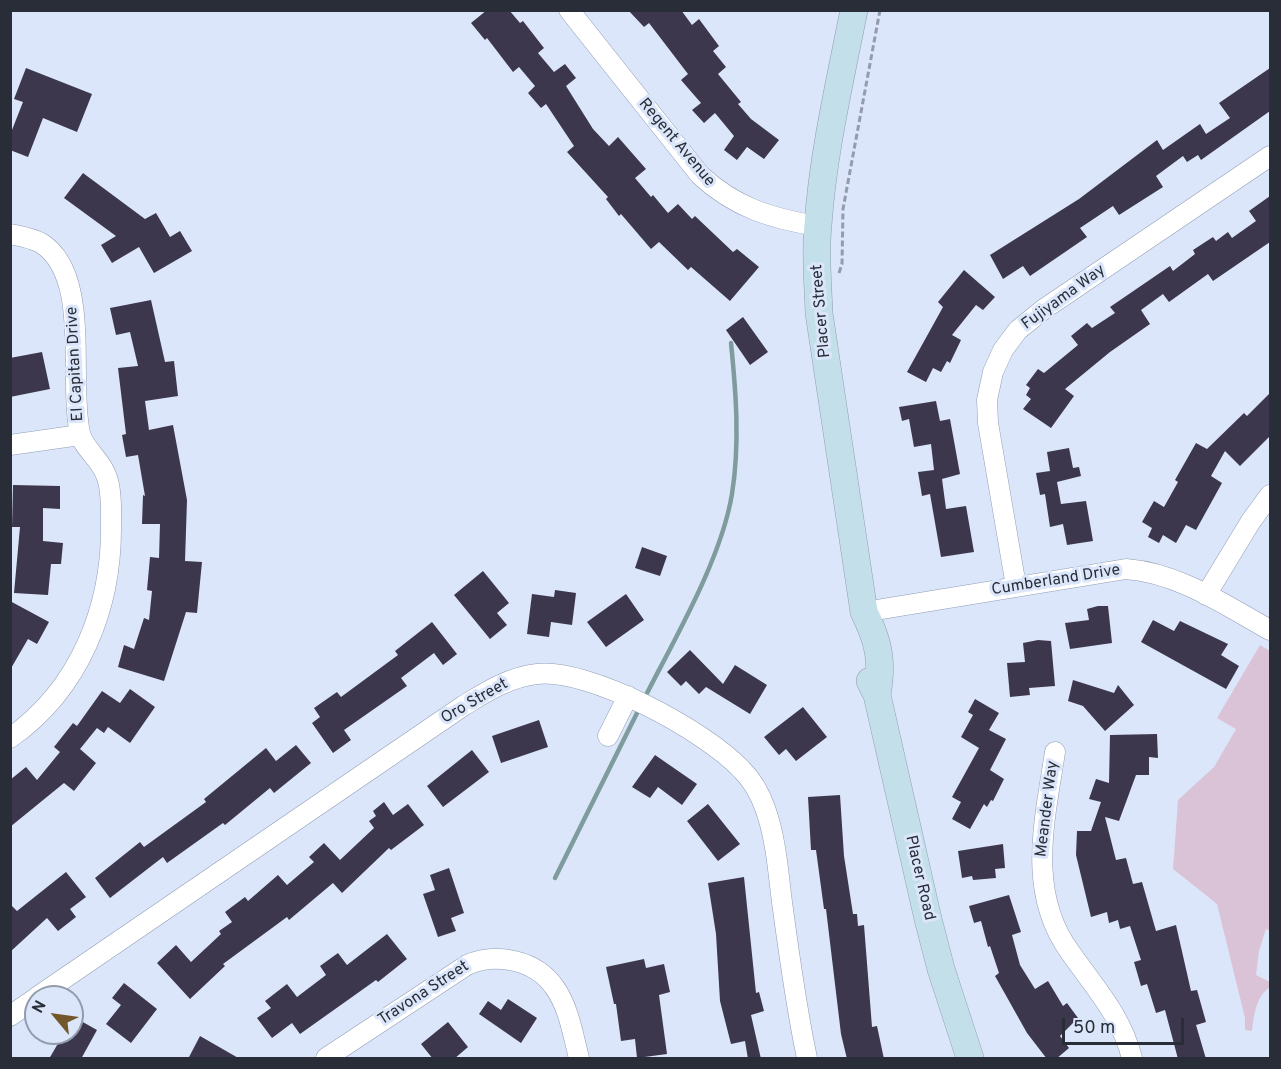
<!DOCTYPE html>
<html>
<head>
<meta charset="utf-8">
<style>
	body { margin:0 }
	#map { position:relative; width:1281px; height:1069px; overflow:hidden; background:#dbe6fa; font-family:Overpass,sans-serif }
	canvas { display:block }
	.frame { position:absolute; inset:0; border:12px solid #282d37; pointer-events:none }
	.north { position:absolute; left:24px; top:985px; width:60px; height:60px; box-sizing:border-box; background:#dbe6fa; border:2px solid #939cac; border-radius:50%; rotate:299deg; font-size:16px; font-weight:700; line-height:24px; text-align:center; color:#282d37 }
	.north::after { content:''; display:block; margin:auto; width:21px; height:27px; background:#73562a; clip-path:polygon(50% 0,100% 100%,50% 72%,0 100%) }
	.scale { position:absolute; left:1062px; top:1018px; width:122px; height:27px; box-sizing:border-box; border:3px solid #282d37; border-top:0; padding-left:8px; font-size:18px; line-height:21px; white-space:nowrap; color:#282d37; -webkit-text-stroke:4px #dbe6fa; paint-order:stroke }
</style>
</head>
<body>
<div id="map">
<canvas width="1281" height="1069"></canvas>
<div class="frame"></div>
<div class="north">N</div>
<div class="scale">50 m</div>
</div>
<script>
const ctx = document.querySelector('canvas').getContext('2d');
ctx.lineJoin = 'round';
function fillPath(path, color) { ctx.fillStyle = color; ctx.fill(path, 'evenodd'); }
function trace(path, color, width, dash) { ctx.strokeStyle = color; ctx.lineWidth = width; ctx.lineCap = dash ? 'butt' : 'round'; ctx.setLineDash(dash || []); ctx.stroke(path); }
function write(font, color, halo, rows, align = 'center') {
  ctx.font = font + ' Overpass,sans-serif'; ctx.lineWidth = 6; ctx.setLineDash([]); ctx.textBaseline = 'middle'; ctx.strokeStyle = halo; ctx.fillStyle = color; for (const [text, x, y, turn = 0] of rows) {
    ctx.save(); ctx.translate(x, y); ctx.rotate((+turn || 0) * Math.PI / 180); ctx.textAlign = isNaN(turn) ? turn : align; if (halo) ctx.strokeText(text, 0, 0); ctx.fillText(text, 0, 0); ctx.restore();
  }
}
fillPath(new Path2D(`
	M1260,645L1270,651V931L1266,929L1259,951L1256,975L1270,982V987C1256,997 1254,1014 1252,1031L1245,1030V1018L1217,904L1173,869L1178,800L1214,767L1236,729L1217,718Z`), '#dbc3d7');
trace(new Path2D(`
	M644,699C675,638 721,560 732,494C740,444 736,392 731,343
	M555,878L639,709`), '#7e9b9d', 4.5);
fillPath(new Path2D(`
	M487,10H509L520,23L523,21L544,48L538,53L554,72L565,64L576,78L566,86L593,129L609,146L618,137L646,169L635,178L651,197L653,195L668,213L678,204L692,219L695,216L733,252L737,249L759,267L730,301L691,267L688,270L659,242L651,249L621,214L619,216L606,199L608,197L567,152L574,146L546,104L541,108L528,93L535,86L519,67L513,72L487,38L485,40L471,23Z
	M628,10H681L692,25L699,19L719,46L713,51L726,67L718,74L741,102L738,104L751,119L779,140L764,159L747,147L737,160L724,150L734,136L715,113L704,123L692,110L701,103L681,80L688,74L649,23L644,27Z
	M26,68L92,94L77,132L43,118L28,157L10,150V135L23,102L14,99Z
	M1270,68V111L1201,160L1198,155L1187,162L1183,156L1156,176L1163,187L1119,215L1113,206L1080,228L1087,237L1030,276L1023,266L1003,279L990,255L1079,199L1157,140L1163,150L1200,124L1206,134L1230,118L1219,103Z
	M83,173L145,219L156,213L170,237L180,231L192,251L154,273L139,247L112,263L101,245L116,236L64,198Z
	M1270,196V242L1213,281L1208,274L1169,302L1163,294L1141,310L1150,324L1110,352L1065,389L1074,396L1051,428L1023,409L1031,399L1026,395L1030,388L1026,385L1038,369L1044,373L1078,345L1071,336L1087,323L1092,328L1115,313L1110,307L1170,266L1173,271L1195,254L1193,250L1213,237L1216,241L1228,232L1232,238L1256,221L1249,211Z
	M964,270L995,297L983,310L976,305L952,335L961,340L950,363L947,361L941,372L933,368L926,382L907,372L943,307L938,302Z
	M151,300L165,362L174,361L178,396L145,401L149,430L173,425L187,500L185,561L202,562L197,613L186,612L164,681L118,667L124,645L134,649L144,618L149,620L152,591L147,590L150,557L159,558L160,524H142L143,495L145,496L138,455L126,457L122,435L126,434L118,368L138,366L130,332L116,335L110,308Z
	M743,317L768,352L750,365L726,330Z
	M42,352L50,389L10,397V358Z
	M1270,393V436L1240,466L1225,451L1211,476L1222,483L1196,530L1186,525L1176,543L1163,535L1159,543L1148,537L1152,528L1142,522L1154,501L1164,507L1178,482L1175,480L1196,443L1207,449L1244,413L1247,416Z
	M936,401L940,421L950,419L960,474L942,479L946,509L966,506L974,552L941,557L930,494L922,496L918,472L934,470L931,444L914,447L909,419L902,421L899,407Z
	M1069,448L1073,468L1079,467L1081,476L1057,482L1061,504L1086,501L1093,541L1067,545L1063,524L1050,527L1045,494L1040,495L1036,473L1050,471L1047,452Z
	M13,485L60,486V509L43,508V541L63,543L61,564H51L48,595L14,593L20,527H12Z
	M642,547L667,556L660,576L635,568Z
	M483,571L509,603L497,613L507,625L490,639L454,595Z
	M555,590L576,593L572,625L551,622L549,637L527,634L532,594L554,597Z
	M626,594L644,620L606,647L587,622Z
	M10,601L49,622L37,644L28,639L10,670Z
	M1098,606H1108L1112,643L1070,649L1065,623L1089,620L1087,609Z
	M1153,620L1174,631L1180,621L1228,644L1221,655L1239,666L1226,689L1141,642Z
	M432,622L457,654L443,665L434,653L401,678L407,686L344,730L351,740L333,753L312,723L320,717L314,708L337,692L341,697L398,655L395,651Z
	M1038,640L1051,641L1055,686L1029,688L1030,695L1010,697L1007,663L1025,662L1023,643Z
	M690,650L723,684L735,665L767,685L750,714L706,687L699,694L686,681L681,686L667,672Z
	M1073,680L1114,693L1118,685L1134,705L1105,731L1083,706L1068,701Z
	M130,689L155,707L130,743L108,727L104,733L97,728L80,749L96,763L74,791L64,783L10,827V780L26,767L37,780L60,752L54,747L73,723L77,726L102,691L120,703Z
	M975,699L999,713L989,730L1006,739L990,770L1004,779L993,801L991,800L987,807L984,804L970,829L952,819L961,802L952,797L979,748L961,737L973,715L968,712Z
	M803,707L827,737L796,761L786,749L779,755L764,737Z
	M539,720L548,747L501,763L492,736Z
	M1157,734L1158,758L1149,757V775H1136L1119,821L1105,817L1116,860L1126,858L1133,884L1142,882L1156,931L1176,925L1191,991L1197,990L1206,1022L1196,1025L1206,1059H1178L1165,1010L1156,1013L1147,984L1141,986L1134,962L1141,960L1130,926L1120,929L1118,920L1109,923L1107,912L1091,917L1076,855L1077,831H1091L1101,802L1089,799L1096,779L1109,783L1110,735Z
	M296,745L311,763L274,793L270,788L225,825L223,823L167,863L163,857L110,898L95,878L140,842L144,847L206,802L204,799L266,748L276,761Z
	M472,750L489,772L443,807L427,786Z
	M655,755L697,784L682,805L658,787L650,798L632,787Z
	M840,795L844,856L853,914H857L858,926L864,925L872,1027L877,1026L884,1059H847L841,1034L826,909H824L816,850H811L808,797Z
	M384,802L393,815L408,804L424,825L391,850L389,848L342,893L333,883L289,920L287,917L223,964L225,966L190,999L157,963L176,945L191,962L221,934L219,931L232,922L225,912L245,897L248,901L278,875L287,885L314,862L309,857L324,843L340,860L374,828L369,821L376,816L373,811Z
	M708,804L740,844L718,861L687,821Z
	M1003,844L1005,868L995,869L996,878L973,880L972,876L962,878L958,851Z
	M449,868L464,913L451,918L456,931L438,937L423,894L435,890L430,875Z
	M66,872L86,897L70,909L76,917L58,931L47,918L10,952V904L17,911Z
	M744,877L756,993L759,992L764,1011L751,1015L761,1059H748L745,1041L731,1044L720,1001L716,934L708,883Z
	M1009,895L1021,932L1012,935L1020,965L1035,989L1048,981L1063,1006L1067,1003L1078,1018L1060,1036L1069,1048L1056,1059H1047L1027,1033L995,976L999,973L990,946L988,947L981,921L974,923L969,906Z
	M387,934L407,959L378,982L376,980L300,1034L292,1023L272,1038L257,1018L271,1008L265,1001L287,984L297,997L326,975L320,966L338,953L347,965Z
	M644,959L646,968L664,964L670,992L659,995L667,1054L637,1058L635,1039L621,1041L616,1004H614L606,967Z
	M124,983L157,1009L131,1043L106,1024L121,1005L112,998Z
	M508,999L537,1018L521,1043L479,1014L488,1001L501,1010Z
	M72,1016L97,1030L81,1059H49L64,1033H72Z
	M448,1022L468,1047L454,1059H433L421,1044Z
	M200,1036L240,1059H188Z`), '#3d374d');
const minor = new Path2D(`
	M569,10L700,175C734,207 772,219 818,226
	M10,234C20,236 32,238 41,243C92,275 68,380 80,433C83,448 101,460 106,475C112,489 111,510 111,525C112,607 80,689 10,738
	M10,445L80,435
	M1016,586L988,423L987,400L993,372L1003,350L1018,330L1044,309L1270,156
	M1206,595L1251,521L1270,495
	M864,612L1126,569C1179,573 1225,605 1270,630
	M608,736L628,696
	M1055,752C1045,819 1026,892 1070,952C1095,988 1121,1015 1132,1058
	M37,997L463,706C486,692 509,677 537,674C590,668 706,731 742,770C752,780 760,794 765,808C776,838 778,871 782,902C789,954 796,1007 807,1058
	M10,1016L36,998
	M326,1058L467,965C497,952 536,960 555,988C569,1008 573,1035 579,1058`);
const secondary = new Path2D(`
	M854,10C840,81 823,153 818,225C815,254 818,284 819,313L864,612C879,642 883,662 877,695
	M870,681L877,695L928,919L941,969L970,1058`);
trace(minor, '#909db4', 21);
trace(secondary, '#909db4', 28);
trace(new Path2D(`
	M839,273L842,264L843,209L880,10`), '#939cac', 3, [6, 3]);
trace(minor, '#fff', 20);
trace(secondary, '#c3dfea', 27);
write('16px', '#282d37', '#dbe6fa', [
	["Regent Avenue",676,143,50],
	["Fujiyama Way",1064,298,-36],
	["Placer Street",822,311,-95],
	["El Capitan Drive",76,364,-93],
	["Cumberland Drive",1056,581,-9],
	["Oro Street",475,702,-30],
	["Meander Way",1048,809,-83],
	["Placer Road",919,878,77],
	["Travona Street",424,994,-33]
]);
</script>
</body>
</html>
